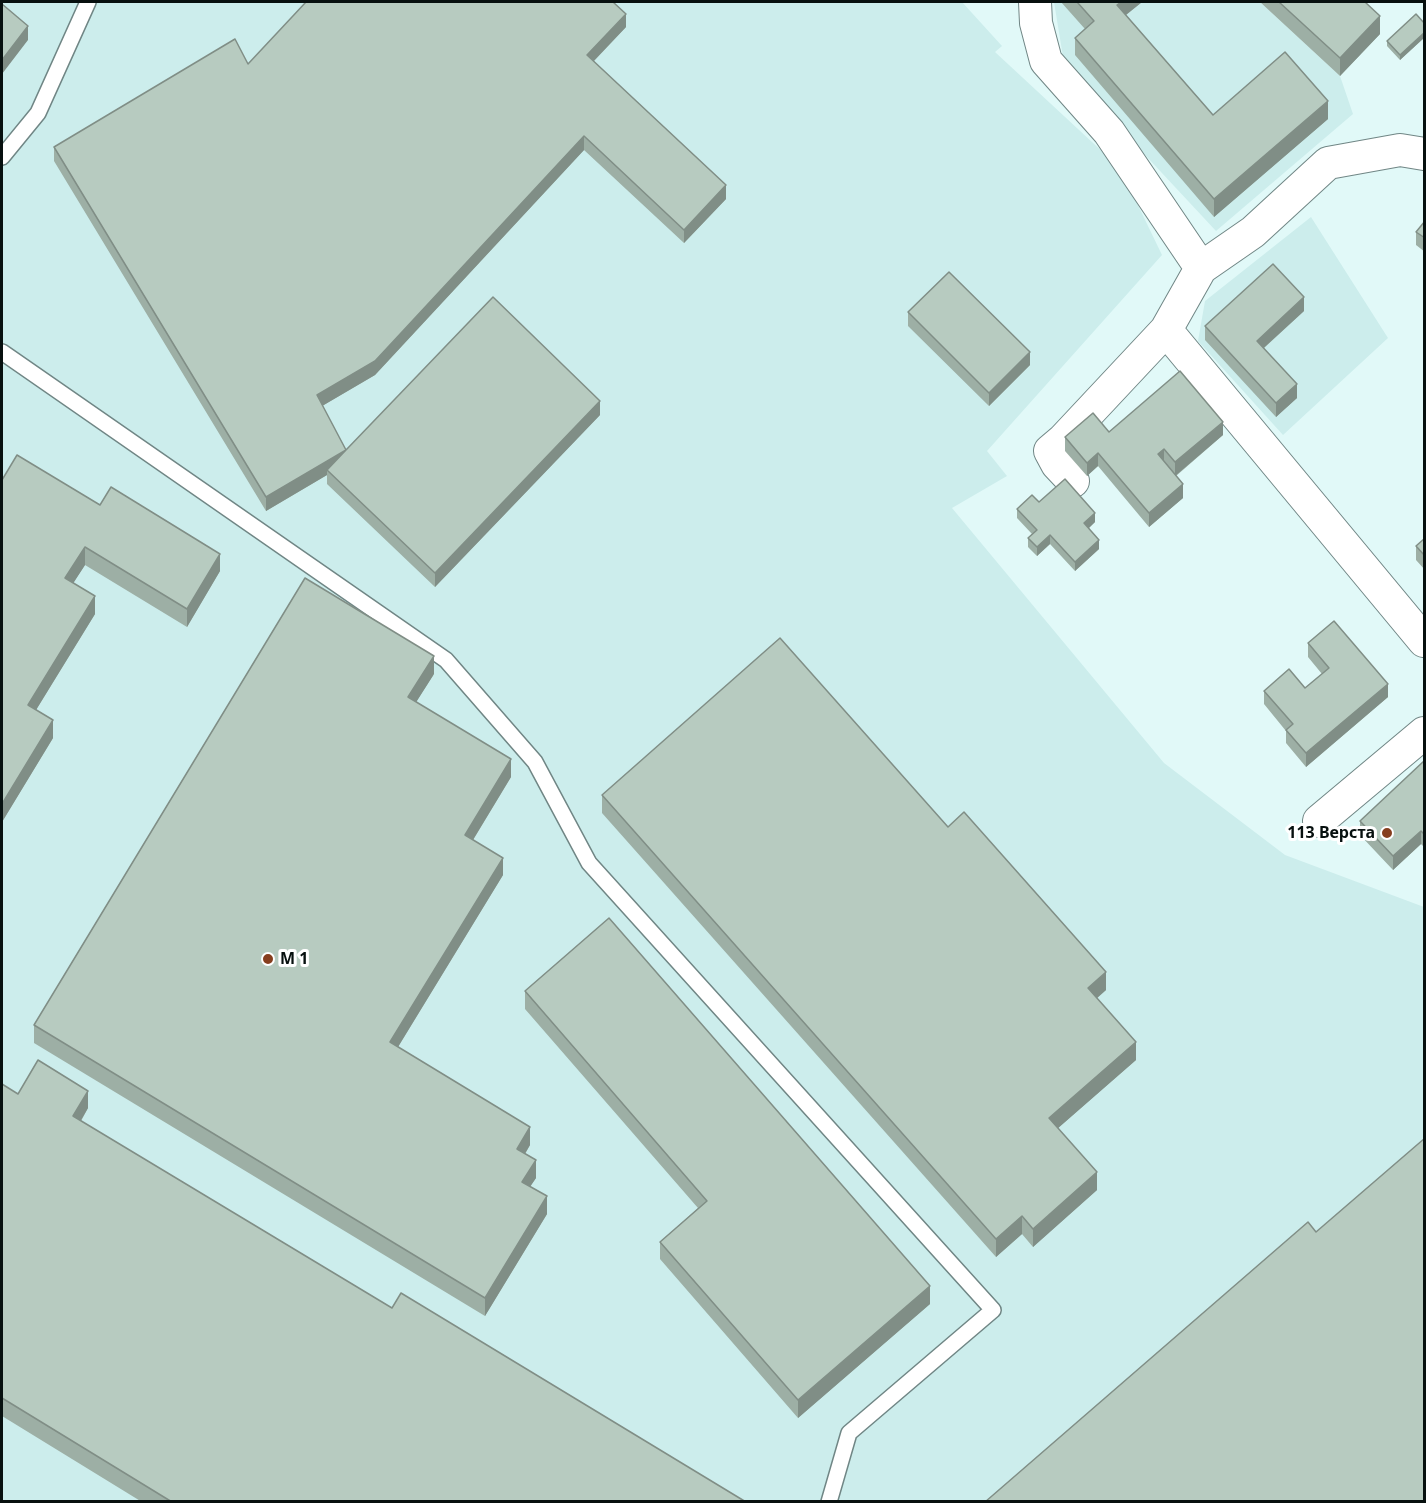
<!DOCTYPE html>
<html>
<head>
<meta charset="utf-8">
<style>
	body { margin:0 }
	#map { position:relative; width:1426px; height:1503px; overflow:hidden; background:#e1f9f8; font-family:"Noto Sans",sans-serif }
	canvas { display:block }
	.frame { position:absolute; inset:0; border:3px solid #07100f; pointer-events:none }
</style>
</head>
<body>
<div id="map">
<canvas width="1426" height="1503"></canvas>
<div class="frame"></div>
</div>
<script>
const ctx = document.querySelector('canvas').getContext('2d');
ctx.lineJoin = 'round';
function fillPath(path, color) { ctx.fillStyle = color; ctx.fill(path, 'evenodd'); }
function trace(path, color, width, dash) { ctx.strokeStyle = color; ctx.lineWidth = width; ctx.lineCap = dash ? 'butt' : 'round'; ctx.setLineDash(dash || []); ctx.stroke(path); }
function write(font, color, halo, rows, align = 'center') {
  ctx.font = font + ' "Noto Sans",sans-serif'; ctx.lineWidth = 6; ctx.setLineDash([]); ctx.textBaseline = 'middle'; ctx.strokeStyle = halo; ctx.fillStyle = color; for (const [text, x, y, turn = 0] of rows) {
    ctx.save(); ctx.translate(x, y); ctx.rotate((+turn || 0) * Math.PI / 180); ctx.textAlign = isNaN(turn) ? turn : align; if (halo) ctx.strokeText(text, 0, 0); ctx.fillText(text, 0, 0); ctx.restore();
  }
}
fillPath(new Path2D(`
	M2,2H962L1002,46L995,52L1120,168L1162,255L987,451L1007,476L952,508L1164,763L1285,855L1424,907V1501L2,1502Z
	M1054,2H1260L1340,76L1353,114L1216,231L1065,69Z
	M1311,217L1388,338L1283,435L1198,341L1205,301Z`), '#ccedec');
const lane = new Path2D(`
	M2,157L38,113L88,2
	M2,352L446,660L535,762L589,863L993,1310L849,1433L829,1502`);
const street = new Path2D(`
	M1035,2L1036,23L1046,61L1109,132L1201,268L1253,232L1328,163L1400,150L1424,154
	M1166,330L1424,641
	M1073,481L1057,464L1050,451L1063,440L1166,330L1201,268
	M1319,821L1424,733`);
trace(lane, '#708685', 18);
trace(street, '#708685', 34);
trace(lane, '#fff', 15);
trace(street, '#fff', 32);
fillPath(new Path2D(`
	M1061,2H1142L1126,15L1213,115L1328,119L1214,217L1075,55V38L1085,29Z
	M1260,2H1365L1380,34L1340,76Z
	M1425,24V37L1400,60L1387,46V41Z
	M626,27L594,61L726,199L684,243L584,150L375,375L322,406L346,450L600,415L435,587L327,484V475L266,511L54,161V147L248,64Z
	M1425,221V252L1416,245V232Z
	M1304,311L1264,348L1297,398L1276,417L1205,340V326Z
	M908,312L1030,365L989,406L908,326Z
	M1109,432L1223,435L1176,476L1183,498L1149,527L1098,466L1087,476L1065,451V437Z
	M2,480L100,505L220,571L187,627L85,565L73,583L95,614L36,710L53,738L2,822Z
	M1039,502L1095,522L1088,528L1099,549L1075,571L1050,544L1037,556L1028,547V538L1032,534L1017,518V509Z
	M1425,538V570L1416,560V546Z
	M1308,643L1388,697L1306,767L1286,743V731L1264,704V691L1305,688L1322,674L1308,657Z
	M434,674L416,702L511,777L473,840L503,875L398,1047L530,1145L525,1154L536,1178L530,1186L547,1214L485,1316L34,1043V1025Z
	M1425,760V848L1421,844L1393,870L1360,835V821Z
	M602,795L948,827L1106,990L1097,998L1136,1060L1058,1128L1097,1190L1033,1247L1022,1234L996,1257L602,813Z
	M525,991L930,1304L798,1418L660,1259V1242L698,1208L525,1009Z
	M2,1084L18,1094L88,1108L81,1121L392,1308L746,1502H142L2,1416Z`), '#9dafa5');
fillPath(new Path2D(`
	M1121,2H1142L1117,22V5Z
	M626,14V27L587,68V55Z
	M1380,16V34L1340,76V58Z
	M28,26V40L2,74V60Z
	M1425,32V37L1400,60V55Z
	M1328,101V119L1214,217V199Z
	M584,136V150L375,375L317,409V395Z
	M726,185V199L684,243V230Z
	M1304,297V311L1257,354V341Z
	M1030,352V365L989,406V393Z
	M1297,384V398L1276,417V403Z
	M600,401V415L435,587V573Z
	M1223,422V435L1175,476V462Z
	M1164,449V463L1158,454Z
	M346,450L327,470V475L266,511V497Z
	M1098,453V466L1087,476V463Z
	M1183,484V498L1149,527V513Z
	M1095,513V522L1084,533V523Z
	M1050,535V544L1037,556V547Z
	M1099,540V549L1075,571V562Z
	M85,547V565L65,596V578Z
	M220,554V571L187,627V609Z
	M95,596V614L28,723V705Z
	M434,656V674L408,715V697Z
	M1388,684V697L1306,767V753Z
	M53,720V738L2,822V804Z
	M511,759V777L465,853V835Z
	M1421,831V844L1393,870V856Z
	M503,858V875L390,1060V1042Z
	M1106,972V990L1088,1006V988Z
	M1136,1042V1060L1049,1136V1118Z
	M88,1091V1108L73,1134V1116Z
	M530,1127V1145L517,1167V1149Z
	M536,1160V1178L522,1199V1182Z
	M1097,1172V1190L1033,1247V1229Z
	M547,1196V1214L485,1316V1298Z
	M1022,1216V1234L996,1257V1239Z
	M930,1286V1304L798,1418V1400Z`), '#808e86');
const building = new Path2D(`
	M306,2H613L626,14L587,55L726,185L684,230L584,136L375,361L317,395L346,450L493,297L600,401L435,573L327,470L346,450L266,497L54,147L235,39L248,64Z
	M1077,2H1121L1117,5L1213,115L1285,52L1328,101L1214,199L1075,38L1094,21Z
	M1279,2H1365L1380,16L1340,58Z
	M2,4L28,26L2,60Z
	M1416,14L1425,24V32L1400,55L1387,41Z
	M1425,221V238L1416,232Z
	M1273,264L1304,297L1257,341L1297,384L1276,403L1205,326Z
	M949,272L1030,352L989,393L908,312Z
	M1180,371L1223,422L1175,462L1164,449L1158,454L1183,484L1149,513L1098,453L1087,463L1065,437L1093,413L1109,432Z
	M17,455L100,505L111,487L220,554L187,609L85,547L65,578L95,596L28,705L53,720L2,804V480Z
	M1065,479L1095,513L1084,523L1099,540L1075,562L1050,535L1037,547L1028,538L1037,530L1017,509L1032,495L1039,502Z
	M1425,538V556L1416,546Z
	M305,578L434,656L408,697L511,759L465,835L503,858L390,1042L530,1127L517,1149L536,1160L522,1182L547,1196L485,1298L34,1025Z
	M1334,621L1388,684L1306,753L1286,730L1293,724L1264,691L1289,669L1305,688L1329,668L1308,643Z
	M780,638L948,827L964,812L1106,972L1088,988L1136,1042L1049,1118L1097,1172L1033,1229L1022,1216L996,1239L602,795Z
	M1425,760V835L1421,831L1393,856L1360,821Z
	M609,918L930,1286L798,1400L660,1242L707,1201L525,991Z
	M38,1060L88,1091L73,1116L392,1308L401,1293L746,1502H172L2,1398V1084L18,1094Z
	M1425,1138V1502H985L1308,1222L1316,1232Z`);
fillPath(building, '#b7cbc0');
trace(building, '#808e86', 1.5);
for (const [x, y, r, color] of [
	[1387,833,6,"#863e1e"],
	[268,959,6,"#863e1e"]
]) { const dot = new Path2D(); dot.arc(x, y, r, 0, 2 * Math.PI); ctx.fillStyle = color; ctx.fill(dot); trace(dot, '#fff', 2); }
write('bold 16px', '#07100f', '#fff', [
	["113 Верста",1375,833],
	["M 1",280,959,"left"]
], 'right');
</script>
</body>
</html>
